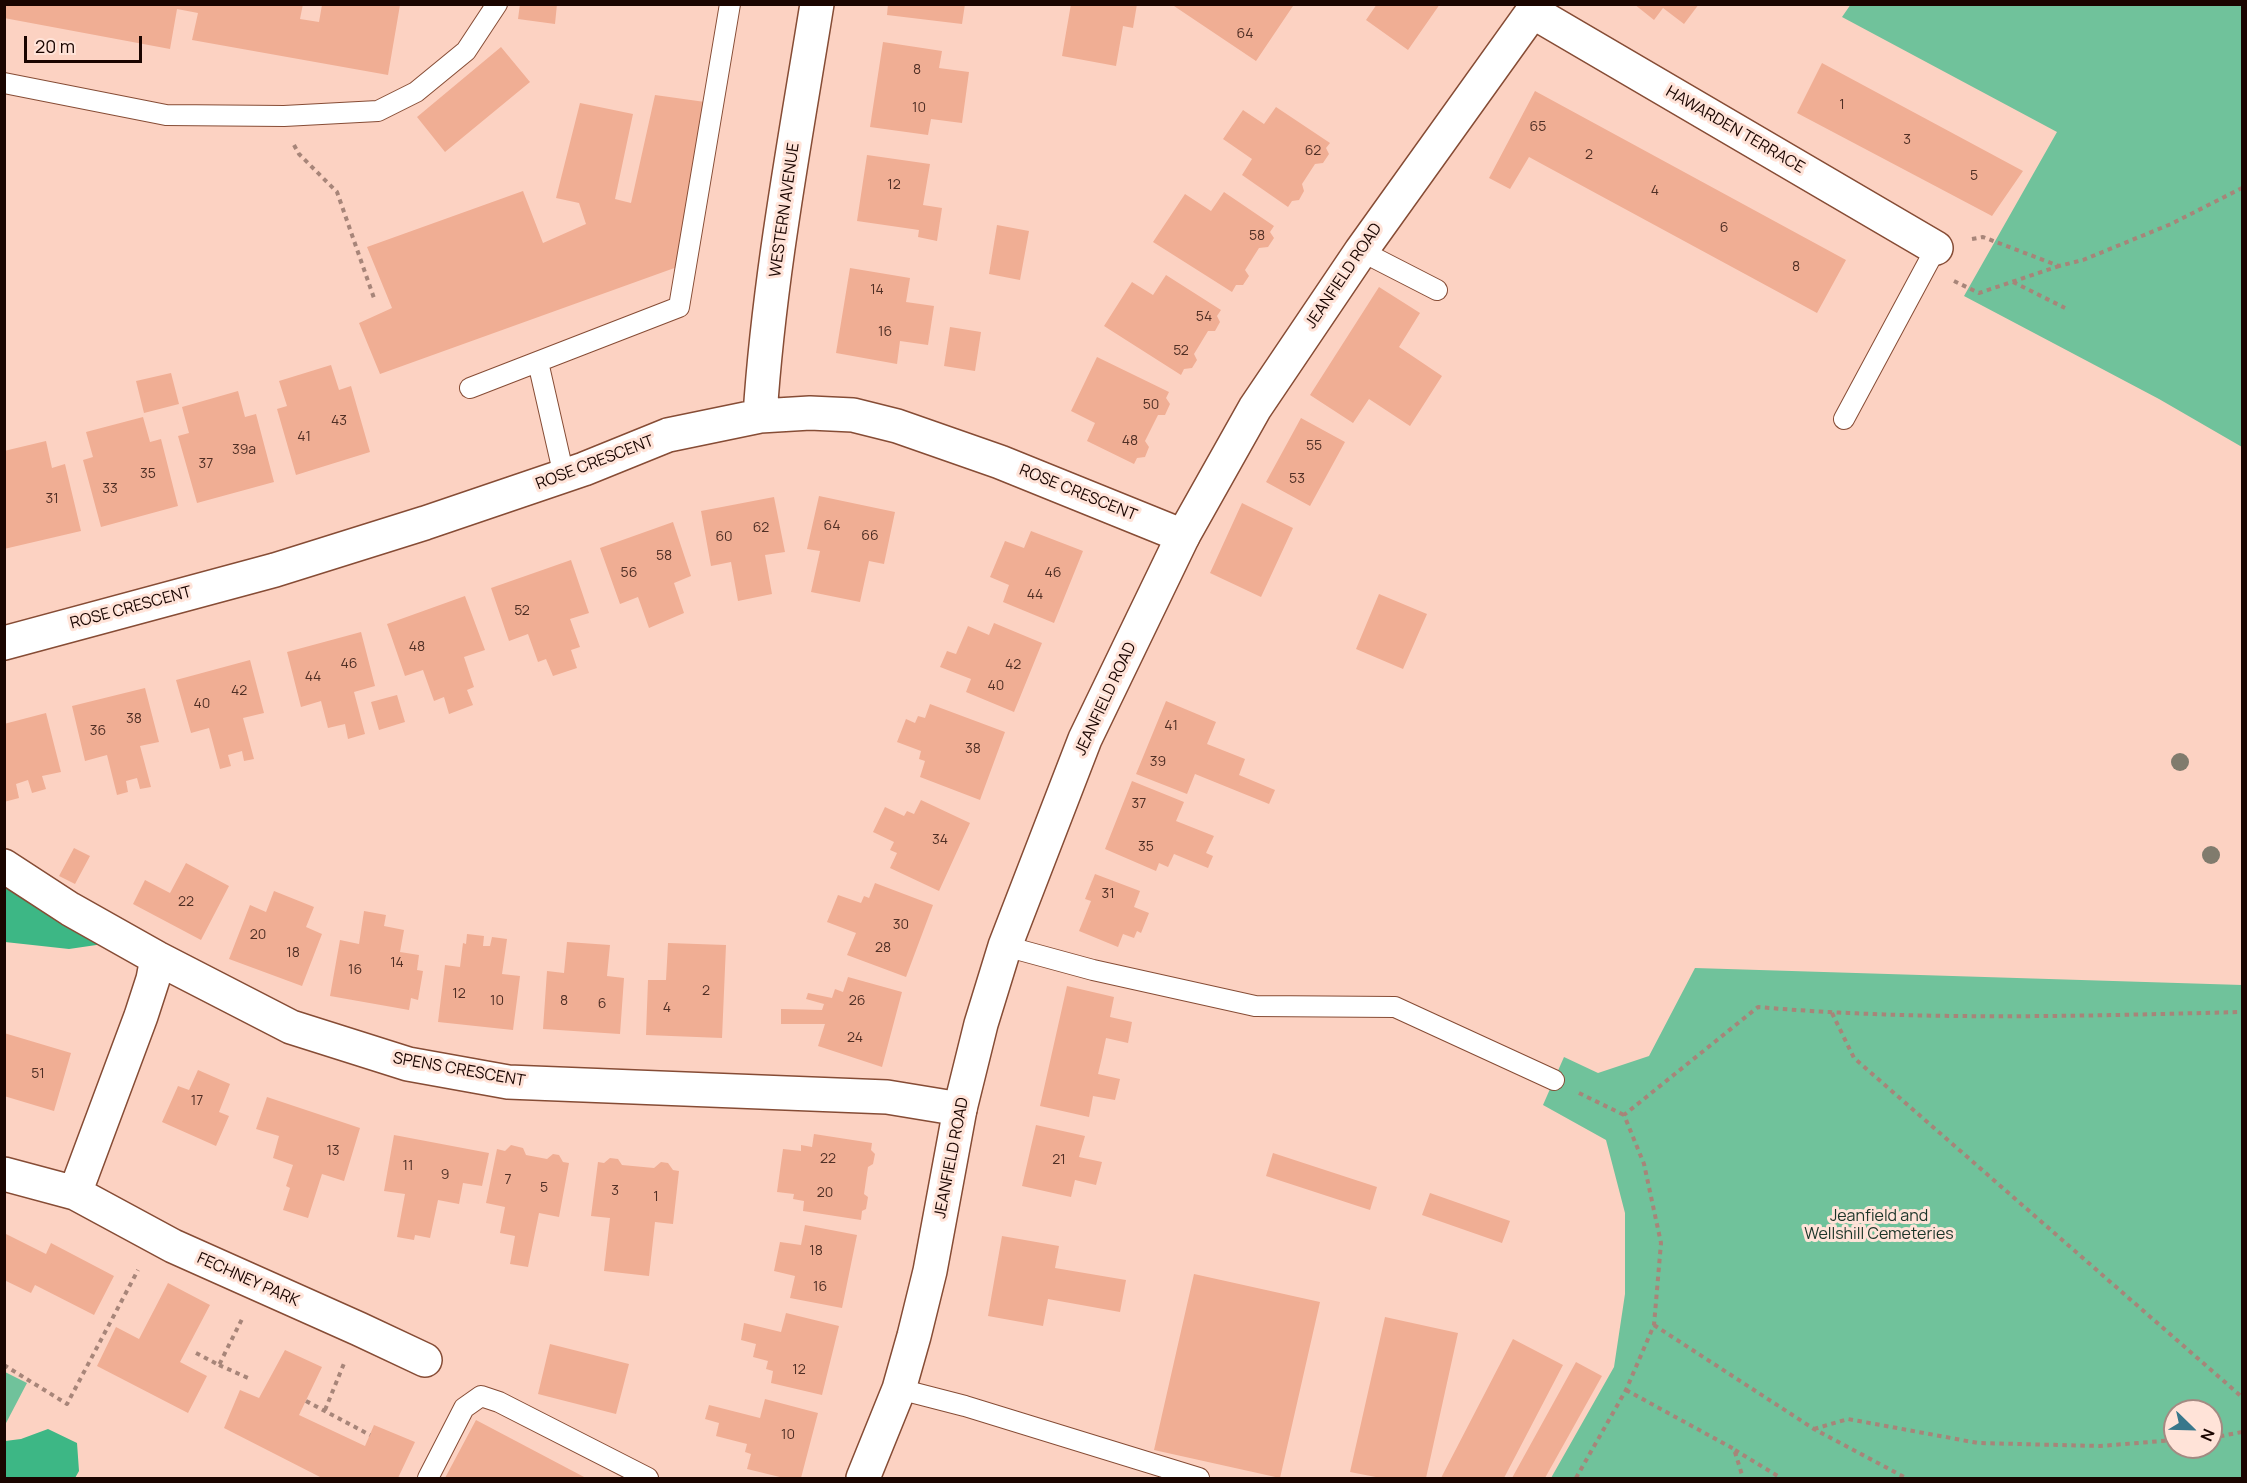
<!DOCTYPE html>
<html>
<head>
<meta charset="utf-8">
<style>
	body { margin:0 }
	#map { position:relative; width:2247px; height:1483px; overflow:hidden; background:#fcd2c2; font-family:Manrope,sans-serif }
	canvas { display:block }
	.frame { position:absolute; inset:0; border:6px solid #1a0500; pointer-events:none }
	.north { position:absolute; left:2163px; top:1399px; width:60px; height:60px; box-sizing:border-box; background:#ffe3d8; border:2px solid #a38a82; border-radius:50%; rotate:113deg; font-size:16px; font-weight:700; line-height:24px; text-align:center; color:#1a0500 }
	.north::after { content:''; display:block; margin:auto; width:21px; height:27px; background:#38778b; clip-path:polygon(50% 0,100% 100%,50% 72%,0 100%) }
	.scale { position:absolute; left:24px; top:36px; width:118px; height:27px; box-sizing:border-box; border:3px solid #1a0500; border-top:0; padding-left:8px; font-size:18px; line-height:21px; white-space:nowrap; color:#1a0500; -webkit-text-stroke:4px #ffe3d8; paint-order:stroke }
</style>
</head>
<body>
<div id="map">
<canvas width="2247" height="1483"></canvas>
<div class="frame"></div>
<div class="north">N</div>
<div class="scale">20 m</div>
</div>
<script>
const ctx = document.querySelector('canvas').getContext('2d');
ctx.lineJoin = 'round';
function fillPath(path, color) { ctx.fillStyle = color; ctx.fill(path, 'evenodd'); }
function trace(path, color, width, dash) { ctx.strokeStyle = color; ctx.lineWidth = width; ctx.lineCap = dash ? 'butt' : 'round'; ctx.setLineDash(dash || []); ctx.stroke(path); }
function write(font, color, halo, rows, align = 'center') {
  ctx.font = font + ' Manrope,sans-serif'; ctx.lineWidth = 6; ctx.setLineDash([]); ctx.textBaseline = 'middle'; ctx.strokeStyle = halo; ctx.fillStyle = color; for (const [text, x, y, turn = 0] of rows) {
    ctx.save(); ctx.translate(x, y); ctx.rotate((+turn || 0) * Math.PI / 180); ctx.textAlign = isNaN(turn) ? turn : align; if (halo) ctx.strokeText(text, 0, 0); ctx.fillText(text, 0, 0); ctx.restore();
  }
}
fillPath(new Path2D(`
	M1851,4L2242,5V447L2159,399L1964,296L2057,132L1842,17Z
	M1695,968L2242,985V1478H1551L1614,1367L1625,1294V1213L1606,1140L1543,1105L1564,1057L1598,1073L1649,1056ZM2175,1411H2211V1447H2175Z
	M5,1372L27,1383L5,1425Z`), '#70c29b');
fillPath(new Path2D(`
	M4,877L110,943L69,949L5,942Z
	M48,1429L77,1443L79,1471L75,1478H5V1441L21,1439Z`), '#3db785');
fillPath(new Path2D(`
	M4,4H303L300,19L319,22L322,5H400L388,75L192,40L198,13L177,9L170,49L4,18Z
	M520,4H557L555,24L518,19Z
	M888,4H965L962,24L887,15Z
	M1071,4H1137L1133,28L1123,26L1116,66L1062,56Z
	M1171,4H1291L1293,6L1256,61Z
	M1377,4H1440L1408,50L1366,20Z
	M1634,4H1699L1684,24L1663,8L1654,20Z
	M883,42L942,51L939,68L969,72L962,123L931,119L928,135L870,127Z
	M501,47L530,82L445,152L417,117Z
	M1822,63L2023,171L1992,216L1797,113Z
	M1535,91L1846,260L1817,313L1529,157L1510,189L1489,178Z
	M655,95L705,102L680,266L380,374L359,323L392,308L367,247L523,191L543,243L586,224L579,203L556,198L580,103L633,114L615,199L631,203Z
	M1276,107L1330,143L1326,148L1329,154L1323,163L1315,164L1302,184L1304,191L1299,200L1292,201L1288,207L1242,175L1252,159L1223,139L1243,110L1264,124Z
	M867,155L930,164L923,205L942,208L937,241L918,237L919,230L857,221Z
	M1224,192L1274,226L1270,232L1274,238L1268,247L1259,248L1245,270L1249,276L1243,285H1236L1232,292L1153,242L1185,194L1211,211Z
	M997,225L1029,231L1020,280L989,274Z
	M850,268L910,278L906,302L934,306L928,345L900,341L897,364L836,353Z
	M1166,275L1221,310L1217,316L1220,322L1215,331H1208L1194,354L1197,360L1192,368L1184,369L1181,375L1104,326L1132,282L1153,295Z
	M1379,287L1420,313L1399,347L1442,376L1410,426L1369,399L1353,423L1310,395Z
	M950,327L981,332L975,371L944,366Z
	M1097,357L1169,392L1166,398L1170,404L1165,415H1158L1145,441L1149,447L1145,457L1137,458L1134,464L1087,441L1095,423L1071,411Z
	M331,365L339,390L351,386L370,452L296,475L277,409L287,406L279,381Z
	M171,373L179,404L144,413L136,381Z
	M238,391L245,417L256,414L274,482L197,503L178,436L189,433L182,407Z
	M143,417L150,442L161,439L178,506L101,527L83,460L93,457L86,432Z
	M1301,418L1345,442L1310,506L1266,482Z
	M46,441L52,468L65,464L81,531L4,549V451Z
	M819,496L895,512L884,564L869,561L860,602L811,592L820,551L807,549Z
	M774,497L785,552L765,555L772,594L738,601L731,562L711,566L701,511Z
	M1242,503L1293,528L1261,597L1210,573Z
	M673,522L691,576L674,583L684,613L649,628L638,597L620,604L600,548Z
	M1031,531L1083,551L1054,623L1003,602L1009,585L990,577L1005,541L1024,548Z
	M571,560L589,613L570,619L580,647L571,650L577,668L553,676L546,659L538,662L528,634L509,641L491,588Z
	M1379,594L1427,614L1403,669L1356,649Z
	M465,596L485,650L464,657L474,687L467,690L473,705L449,714L444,697L434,701L423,670L405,676L387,624Z
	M994,623L1042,643L1014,712L966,692L971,679L940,667L947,651L956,654L968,626L989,635Z
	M361,632L375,686L354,692L365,734L348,739L345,724L328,728L321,701L301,707L287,652Z
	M250,660L264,713L243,718L254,759L244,761L242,751L228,755L231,766L220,769L209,728L191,733L176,680Z
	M145,688L159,742L140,746L151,787L140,789L137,778L126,781L128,792L117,795L107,755L85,761L72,706Z
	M397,695L405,722L379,730L371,702Z
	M1166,701L1216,722L1207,744L1245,759L1239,775L1275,790L1269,804L1195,774L1187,794L1136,774Z
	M930,704L1005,732L980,800L920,777L925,761L919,759L921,751L897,742L906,719L915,723L918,716L925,718Z
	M46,713L61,772L42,776L46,789L32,793L28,780L16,784L19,798L4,802V724Z
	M1132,781L1184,802L1176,821L1214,836L1206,853L1213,856L1208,868L1174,854L1168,867L1159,863L1156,871L1105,849Z
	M921,800L970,823L939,891L890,868L897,853L890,850L894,842L873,832L885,807L904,816L907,811L914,814Z
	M74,848L90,856L75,884L59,876Z
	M186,863L229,886L201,940L133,904L145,880L170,893Z
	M1095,874L1140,891L1134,907L1149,913L1141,933L1137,931L1134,938L1123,934L1118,947L1079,931L1091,901L1085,899Z
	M875,883L933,905L906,977L847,955L856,933L827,922L838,895L861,903L864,896L869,898Z
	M274,891L314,907L306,927L322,934L302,986L229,959L250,905L266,912Z
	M364,911L386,915L384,926L404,930L400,952L419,955L417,970L423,971L418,1000L411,998L409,1010L330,996L340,940L359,944Z
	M467,934L484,936L483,946H490L492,937L507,939L502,974L520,976L513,1030L438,1022L445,965L460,967L463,943L466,944Z
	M567,942L610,945L607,976L624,978L620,1034L543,1029L547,971L564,973Z
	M668,943L726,945L722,1038L646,1035L648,980H666Z
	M848,977L902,992L882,1067L818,1046L825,1024H781V1009L822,1010L824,1004L806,999L808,993L832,998L835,989L843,992Z
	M1067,986L1114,997L1110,1017L1132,1022L1128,1043L1106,1038L1102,1057L1098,1074L1120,1079L1115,1100L1093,1096L1089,1117L1040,1106Z
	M4,1033L71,1053L54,1111L4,1096Z
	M198,1070L230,1084L219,1112L229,1116L216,1146L162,1122L178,1086L189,1090Z
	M267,1097L360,1128L344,1181L322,1174L308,1218L283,1210L290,1188L286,1186L293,1165L273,1158L279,1136L256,1129Z
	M1036,1125L1085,1136L1079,1157L1102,1162L1096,1185L1075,1180L1071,1197L1022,1186Z
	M814,1134L872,1143L871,1150L875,1154L873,1164L868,1167L866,1180L864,1194L868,1197L866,1209L862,1211L861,1220L803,1211L804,1201L793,1199L794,1194L777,1192L783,1149L801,1151V1145L812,1147Z
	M394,1135L489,1153L482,1186L463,1183L459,1204L438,1200L430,1238L415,1235L414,1240L397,1237L405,1194L384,1191Z
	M511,1145L523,1148L526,1155L547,1159L553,1154L559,1155L563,1162L569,1163L559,1217L539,1213L528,1267L510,1264L515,1236L500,1233L505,1207L486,1203L497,1149L505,1151Z
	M1273,1153L1377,1187L1370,1210L1266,1176Z
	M610,1158L618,1159L622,1165L654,1168L661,1162L668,1163L673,1170L679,1171L673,1224L655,1222L649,1276L604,1271L610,1218L591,1216L598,1162L604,1163Z
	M1430,1193L1510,1221L1502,1243L1422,1215Z
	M805,1225L857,1235L842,1308L790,1298L795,1276L774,1271L780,1242L801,1245Z
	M4,1233L46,1254L51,1243L114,1276L94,1315L35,1285L31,1293L4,1280Z
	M1002,1236L1059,1246L1055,1268L1126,1280L1120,1312L1048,1299L1043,1326L988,1316Z
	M1194,1274L1320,1302L1280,1478L1154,1450Z
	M168,1283L210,1305L180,1362L207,1376L188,1413L97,1366L116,1327L139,1339Z
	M786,1313L839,1326L822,1395L771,1383L773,1371L766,1369L768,1361L753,1357L756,1344L741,1340L744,1323L781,1332Z
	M1385,1317L1458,1333L1426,1478H1381L1350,1472Z
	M1513,1339L1563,1365L1504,1478H1441Z
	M550,1344L629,1364L616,1414L538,1394Z
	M285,1350L322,1367L299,1415L365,1446L374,1425L415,1442L398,1478H322L224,1428L240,1390L259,1398Z
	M1576,1362L1602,1376L1545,1478H1512Z
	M765,1399L818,1413L801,1478H784L747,1469L751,1454L745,1452L747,1444L716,1436L719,1423L705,1419L709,1405L760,1418Z
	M476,1420L586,1478H445Z`), '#f0ae94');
const service = new Path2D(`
	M4,83L166,115L284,116L378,111L416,92L466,51L497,4
	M1361,251L1437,290
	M538,362L564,476
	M470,388L679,307L730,4
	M1844,419L1936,248
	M1005,946L1093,970L1255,1006L1395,1007L1554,1080
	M899,1389L965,1406L1199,1478
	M428,1478L464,1408L481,1396L499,1402L648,1478`);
const minor = new Path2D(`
	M1533,12L1936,248
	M760,416C769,278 795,141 817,4
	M4,643L275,570L425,523L584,469L668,435L760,416L810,413L853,415L897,426L1000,462L1183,536
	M4,866L70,909L157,958L291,1027L408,1064L508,1082L887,1097L960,1109
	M4,1174L75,1193L173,1246L359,1329L425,1360
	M75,1193L141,1016L153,979L157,958`);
const tertiary = new Path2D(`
	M863,1478L899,1389L914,1336L930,1271L960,1109L981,1024L1005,946L1085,739L1183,536L1255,408L1361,251L1538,4`);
trace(service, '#864c35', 22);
trace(minor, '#864c35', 36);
trace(tertiary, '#864c35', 36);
trace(new Path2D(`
	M294,145L299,154L337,192L375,301
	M1972,239L1983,237L2059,266L2083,260L2171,224L2242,188
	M1954,281L1979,293L2059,266
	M2013,282L2065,308
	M1832,1013L1854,1058L2242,1397
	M1579,1093L1624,1115
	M1654,1325L1814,1429L1906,1478
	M196,1353L219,1365L243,1317
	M4,1365L67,1404L138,1270
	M219,1365L248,1378
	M1626,1390L1734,1449L1743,1478
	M306,1401L370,1435
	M325,1410L345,1361
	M1814,1429L1848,1419L1978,1443L2100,1446L2175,1440
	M2211,1438L2242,1432
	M1735,1450L1781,1478
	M1576,1478L1626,1390L1654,1325L1661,1243L1644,1164L1624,1115L1758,1007C1919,1021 2081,1016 2242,1012`), '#a78579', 4, [4.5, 4.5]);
trace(service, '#fff', 20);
trace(minor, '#fff', 33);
trace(tertiary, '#fff', 33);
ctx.fillStyle = '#807b6d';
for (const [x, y] of [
	[2180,762],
	[2211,855]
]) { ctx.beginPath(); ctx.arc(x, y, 9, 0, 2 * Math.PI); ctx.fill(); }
write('14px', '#502f25', null, [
	["64",1245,34],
	["8",917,70],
	["1",1842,105],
	["10",919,108],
	["65",1538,127],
	["3",1907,140],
	["62",1313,151],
	["2",1589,155],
	["5",1974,176],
	["12",894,185],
	["4",1655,191],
	["6",1724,228],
	["58",1257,236],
	["8",1796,267],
	["14",877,290],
	["54",1204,317],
	["16",885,332],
	["52",1181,351],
	["50",1151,405],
	["43",339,421],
	["41",304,437],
	["48",1130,441],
	["55",1314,446],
	["39a",244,450],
	["37",206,464],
	["35",148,474],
	["53",1297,479],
	["33",110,489],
	["31",52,499],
	["64",832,526],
	["62",761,528],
	["66",870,536],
	["60",724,537],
	["58",664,556],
	["56",629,573],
	["46",1053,573],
	["44",1035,595],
	["52",522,611],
	["48",417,647],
	["46",349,664],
	["42",1013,665],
	["44",313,677],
	["40",996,686],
	["42",239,691],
	["40",202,704],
	["38",134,719],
	["41",1171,726],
	["36",98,731],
	["38",973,749],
	["39",1158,762],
	["37",1139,804],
	["34",940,840],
	["35",1146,847],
	["31",1108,894],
	["22",186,902],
	["30",901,925],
	["20",258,935],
	["28",883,948],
	["18",293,953],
	["14",397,963],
	["16",355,970],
	["2",706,991],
	["12",459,994],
	["10",497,1001],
	["8",564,1001],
	["26",857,1001],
	["6",602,1004],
	["4",667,1008],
	["24",855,1038],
	["51",38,1074],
	["17",197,1101],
	["13",333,1151],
	["22",828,1159],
	["21",1059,1160],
	["11",408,1166],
	["9",445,1175],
	["7",508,1180],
	["5",544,1188],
	["3",615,1191],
	["20",825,1193],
	["1",656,1197],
	["18",816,1251],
	["16",820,1287],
	["12",799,1370],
	["10",788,1435]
]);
write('16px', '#1a0500', '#ffe3d8', [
	["HAWARDEN TERRACE",1735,130,30],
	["WESTERN AVENUE",785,210,-82],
	["JEANFIELD ROAD",1344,276,-56],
	["ROSE CRESCENT",595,463,-21],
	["ROSE CRESCENT",1078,493,22],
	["ROSE CRESCENT",131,608,-15],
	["JEANFIELD ROAD",1106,699,-65],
	["SPENS CRESCENT",459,1070,10],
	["JEANFIELD ROAD",952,1158,-79],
	["FECHNEY PARK",248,1280,24]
]);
write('16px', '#1b3428', '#ffe3d8', [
	["Jeanfield and",1879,1217],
	["Wellshill Cemeteries",1879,1235]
]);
</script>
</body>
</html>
